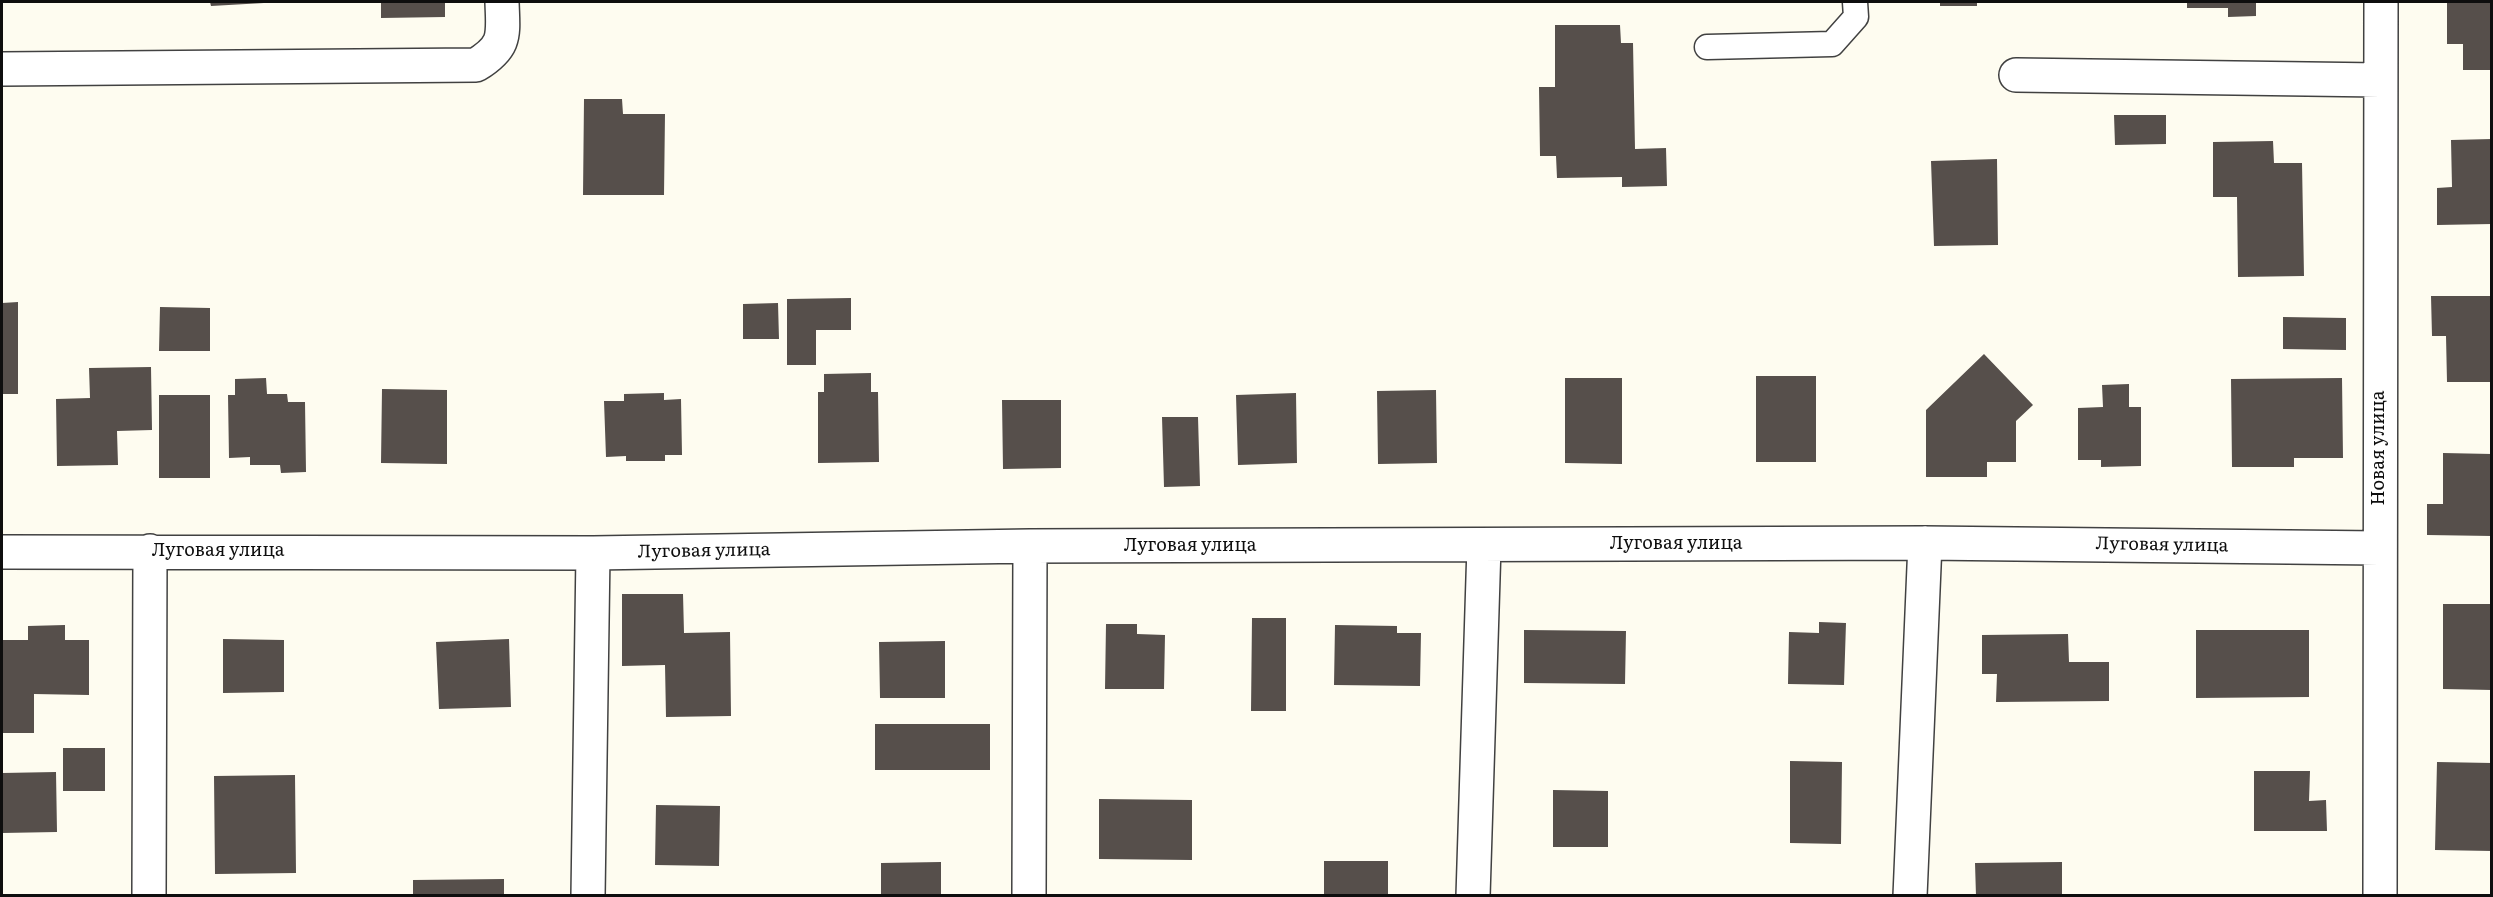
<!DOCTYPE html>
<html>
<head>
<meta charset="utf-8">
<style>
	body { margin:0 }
	#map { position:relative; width:2493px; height:897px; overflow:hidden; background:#fefcf0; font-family:Literata,serif }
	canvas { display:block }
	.frame { position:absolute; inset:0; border:3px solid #0e0e0e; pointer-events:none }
</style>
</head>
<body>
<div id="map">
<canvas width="2493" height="897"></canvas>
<div class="frame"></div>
</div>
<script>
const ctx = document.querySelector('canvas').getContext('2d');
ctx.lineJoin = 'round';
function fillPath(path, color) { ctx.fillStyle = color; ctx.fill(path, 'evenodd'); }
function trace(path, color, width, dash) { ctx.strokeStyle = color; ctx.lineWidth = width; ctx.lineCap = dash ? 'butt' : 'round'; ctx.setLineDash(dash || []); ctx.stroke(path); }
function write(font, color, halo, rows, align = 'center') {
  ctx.font = font + ' Literata,serif'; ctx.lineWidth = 6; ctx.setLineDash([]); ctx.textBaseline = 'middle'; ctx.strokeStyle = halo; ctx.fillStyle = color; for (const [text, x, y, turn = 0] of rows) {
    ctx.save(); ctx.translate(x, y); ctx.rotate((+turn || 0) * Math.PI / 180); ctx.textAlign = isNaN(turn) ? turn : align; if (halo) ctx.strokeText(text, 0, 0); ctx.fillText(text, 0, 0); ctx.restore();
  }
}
fillPath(new Path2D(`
	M210,2H263L264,3L211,6Z
	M381,2H445V17L381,18Z
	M1940,2H1977V6H1940Z
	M2187,2H2256V16L2228,17V8H2187Z
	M2447,2H2492V70H2463V44H2447Z
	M1555,25H1620L1621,43H1633L1635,149L1666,148L1667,186L1622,187V177L1557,178L1556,156H1540L1539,87H1555Z
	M584,99H622L623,114H665L664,195H583Z
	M2114,115H2166V144L2115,145Z
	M2492,139V224L2437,225V188L2452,187L2451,140Z
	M2273,141L2274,163H2302L2304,276L2238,277L2237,197H2213V142Z
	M1997,159L1998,245L1934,246L1931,161Z
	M2431,296H2492V382H2447L2446,336H2432Z
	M851,298V330H816V365H787V299Z
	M18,302V394H2V303Z
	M778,303L779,339H743V304Z
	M160,307L210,308V351H159Z
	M2283,317L2346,318V350L2283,349Z
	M1984,354L2033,405L2016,421V462H1987V477H1926V410Z
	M151,367L152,430L117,431L118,465L57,466L56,399L90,398L89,368Z
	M871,373V392H878L879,462L818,463V392H824V374Z
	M1756,376H1816V462H1756Z
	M266,378L267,394H287L288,402H305L306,472L281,473L280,465H250V457L229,458L228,395H235V379Z
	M1565,378H1622V464L1565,463Z
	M2342,378L2343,458H2294V467H2232L2231,379Z
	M2129,384V407H2141V466L2101,467V460H2078V408L2103,407L2102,385Z
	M382,389L447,390V464L381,463Z
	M1436,390L1437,463L1378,464L1377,391Z
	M664,393V400L681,399L682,455H665V461H626V456L606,457L604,401H624V394Z
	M1296,393L1297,463L1238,465L1236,395Z
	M159,395H210V478H159Z
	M1002,400H1061V468L1003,469Z
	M1162,417H1198L1200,486L1164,487Z
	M2443,453L2492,454V536L2427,535V504H2443Z
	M622,594H683L684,633L730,632L731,716L666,717L665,665L622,666Z
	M2443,604H2492V690L2443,689Z
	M1252,618H1286V711H1251Z
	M1819,622L1846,623L1844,685L1788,684L1789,632L1819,633Z
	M1106,624H1137V634L1165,635L1164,689H1105Z
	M65,625V640H89V695L34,694V733H2V640H28V626Z
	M1335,625L1397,626V633H1421L1420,686L1334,685Z
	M1524,630L1626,631L1625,684L1524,683Z
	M2196,630H2309V697L2196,698Z
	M2068,634L2069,662H2109V701L1996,702L1997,674H1982V635Z
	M223,639L284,640V692L223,693Z
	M509,639L511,707L439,709L436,642Z
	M945,641V698H880L879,642Z
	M875,724H990V770H875Z
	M63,748H105V791H63Z
	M1790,761L1842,762L1841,844L1790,843Z
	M2437,762L2492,763V851L2435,850Z
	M2254,771H2310L2309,801L2326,800L2327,831H2254Z
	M56,772L57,832L2,833V773Z
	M295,775L296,873L215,874L214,776Z
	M1553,790L1608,791V847H1553Z
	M1099,799L1192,800V860L1099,859Z
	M656,805L720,806L719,866L655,865Z
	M1324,861H1388V896H1324Z
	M941,862V896H881V863Z
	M2062,862V896H1976L1975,863Z
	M504,879V896H413V880Z`), '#564f4b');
const service = new Path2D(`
	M1707,47L1832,44L1856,17L1855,2`);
const minor = new Path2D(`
	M2,69L476,65C507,46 503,35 502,2
	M2016,75L2380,80
	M2,552L593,553L1030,546L1925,543L2379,548
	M149,896L150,551
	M588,896L593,553
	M1029,896L1030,546
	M1473,896L1484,546
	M1910,896L1925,543
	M2380,896L2381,2`);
trace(service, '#414141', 27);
trace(minor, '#414141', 36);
trace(service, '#fff', 24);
trace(minor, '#fff', 33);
write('18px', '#0e0e0e', '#fff', [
	["Новая улица",2379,448,-90],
	["Луговая улица",1676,544],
	["Луговая улица",2162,545,1],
	["Луговая улица",1190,546],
	["Луговая улица",218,551],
	["Луговая улица",704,551,-1]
]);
</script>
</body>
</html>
